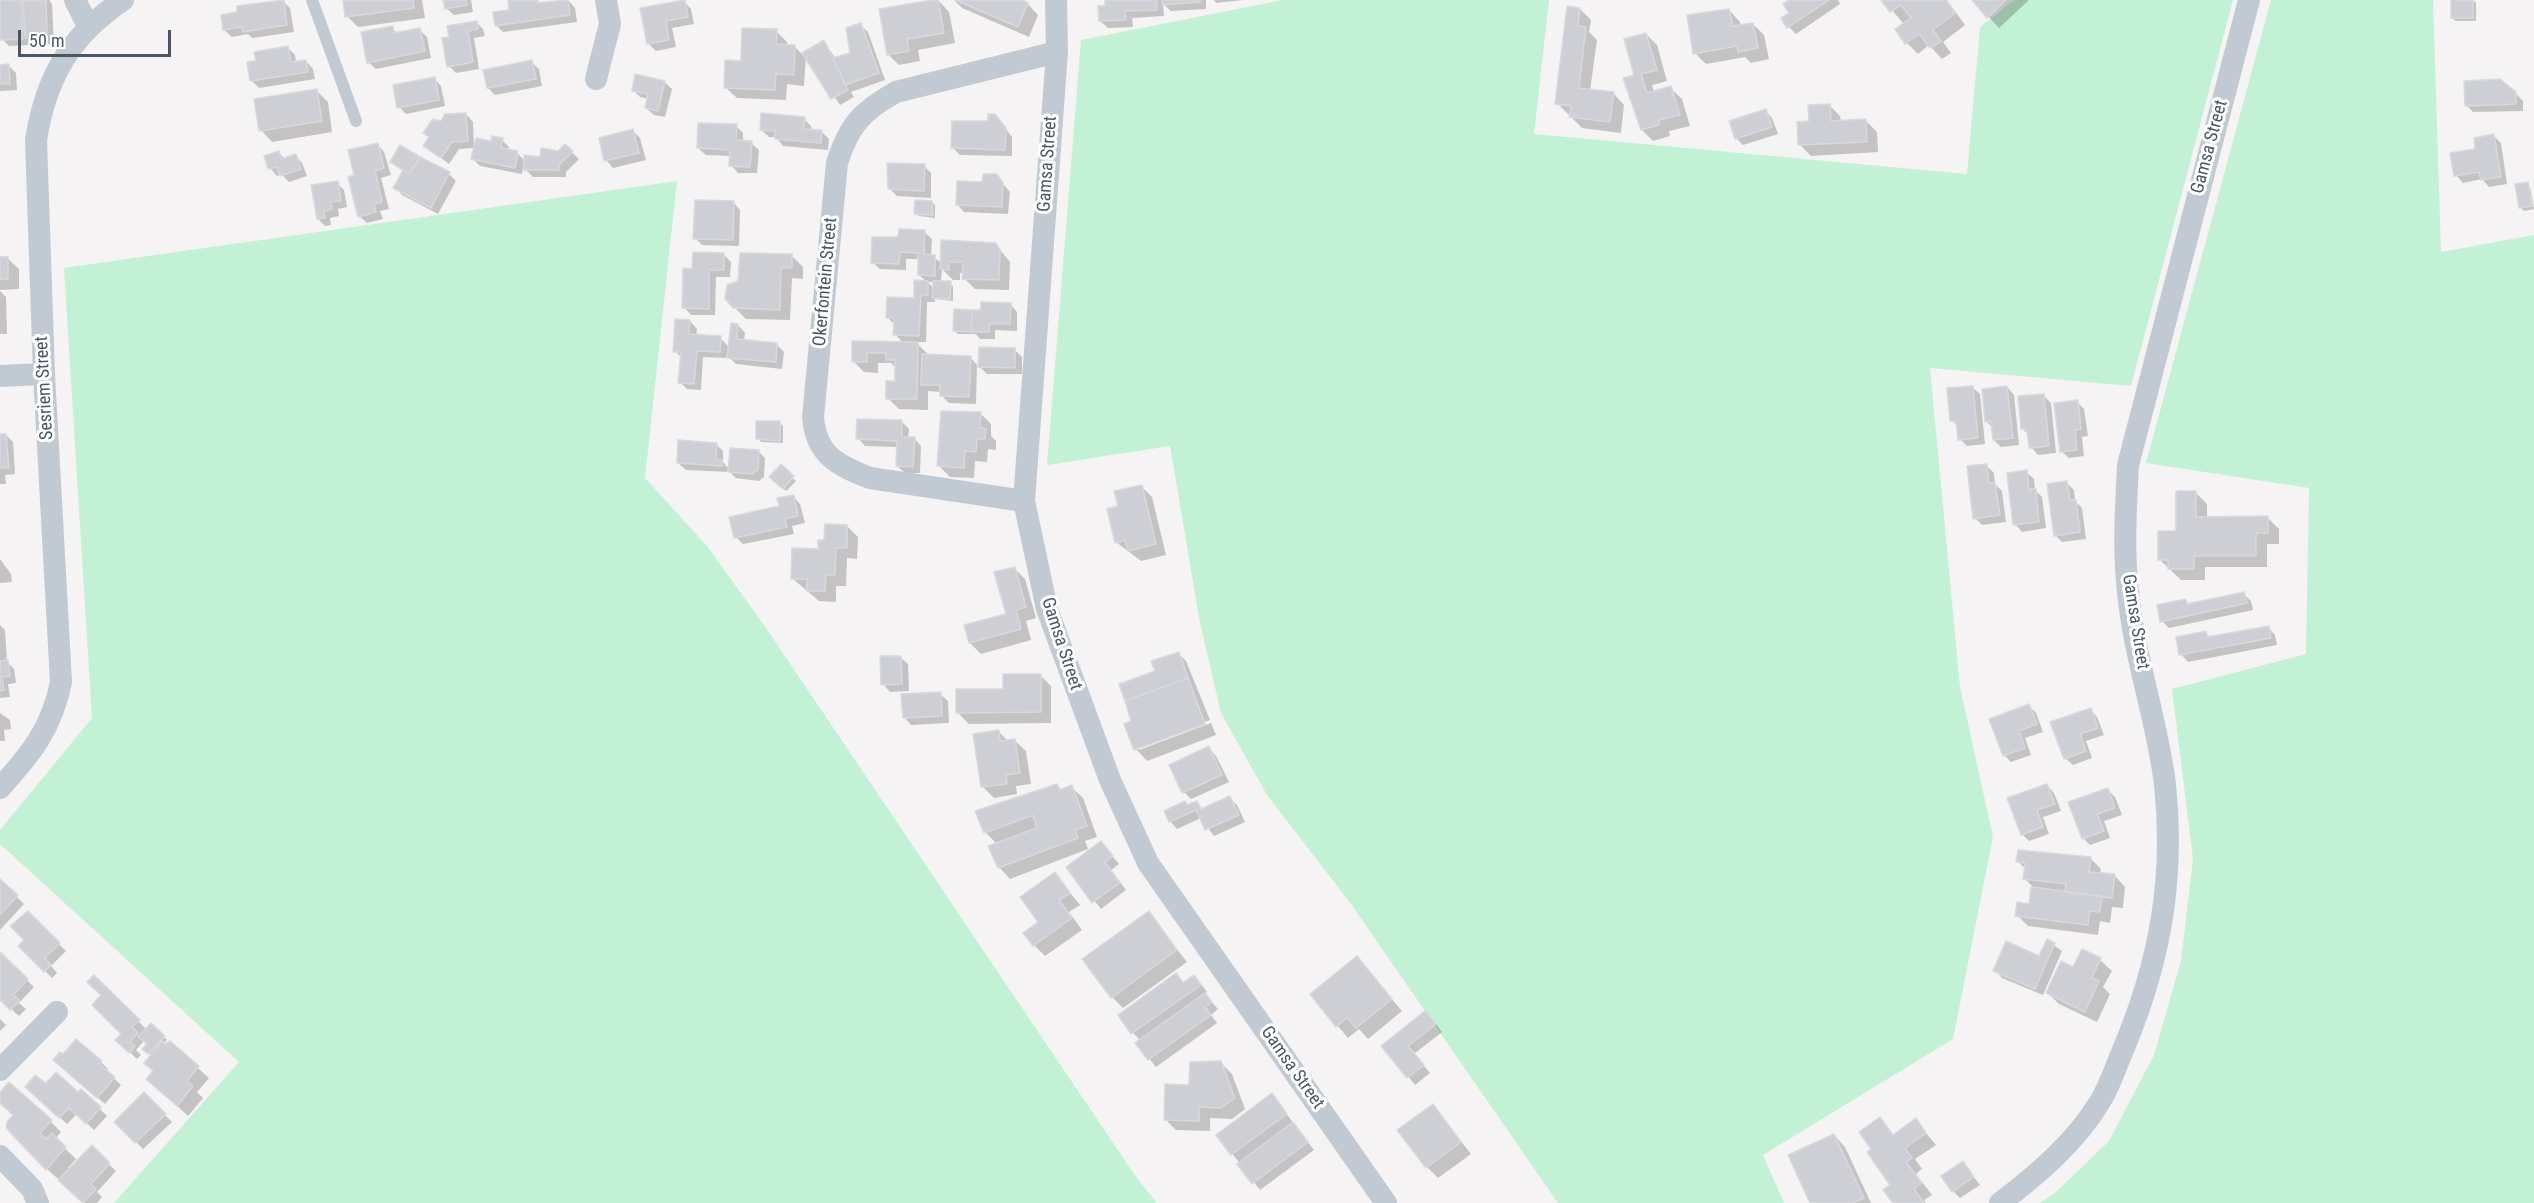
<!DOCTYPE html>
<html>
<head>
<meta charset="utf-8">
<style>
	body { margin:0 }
	#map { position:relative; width:2534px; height:1203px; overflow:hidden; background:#f5f3f3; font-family:"Roboto Condensed",sans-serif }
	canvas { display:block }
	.scale { position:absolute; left:18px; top:30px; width:153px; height:27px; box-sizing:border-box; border:3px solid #4a5661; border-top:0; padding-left:8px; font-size:18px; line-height:21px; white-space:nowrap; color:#4a5661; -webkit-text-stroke:4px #fff; paint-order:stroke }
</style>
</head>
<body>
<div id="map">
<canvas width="2534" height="1203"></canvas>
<div class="scale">50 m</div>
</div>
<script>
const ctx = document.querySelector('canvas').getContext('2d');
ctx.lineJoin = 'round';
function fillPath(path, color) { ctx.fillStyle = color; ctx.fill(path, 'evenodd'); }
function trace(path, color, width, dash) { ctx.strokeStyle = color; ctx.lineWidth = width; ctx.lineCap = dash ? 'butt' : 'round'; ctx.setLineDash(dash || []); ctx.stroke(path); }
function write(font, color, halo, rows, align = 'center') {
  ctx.font = font + ' "Roboto Condensed",sans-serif'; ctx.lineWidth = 6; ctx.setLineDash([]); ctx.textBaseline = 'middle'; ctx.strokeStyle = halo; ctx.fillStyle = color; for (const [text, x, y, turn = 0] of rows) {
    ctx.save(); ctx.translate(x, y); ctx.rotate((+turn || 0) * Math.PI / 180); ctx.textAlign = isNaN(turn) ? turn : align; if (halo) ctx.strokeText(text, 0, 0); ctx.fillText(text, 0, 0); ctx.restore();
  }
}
fillPath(new Path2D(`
	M1283,0H1549L1534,134L1967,174L1980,27L2014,0H2233L2131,386L1930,368L1960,687L1993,837L1953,1039L1763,1155L1784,1203H1558L1351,904L1267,795L1221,713L1200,623L1170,446L1047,465L1081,40Z
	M2271,0H2433L2441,252L2534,235V1203H2040L2056,1192L2109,1141L2154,1055L2181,961L2193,859L2172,689L2306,654L2309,488L2146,463Z
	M677,181L645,478L707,546L766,628L1136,1177L1157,1203H114L239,1062L0,844V830L92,718L64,268Z`), '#c3f1d5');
fillPath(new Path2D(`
	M0,0H22L25,3V0H49L52,4L54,44L34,45L29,40V45L9,46L0,37Z
	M345,0H422L425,18L358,27L347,16Z
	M445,0H471L473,12L454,15L446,8Z
	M518,0H537L541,4L568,0L575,8L577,22L503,32L496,25Z
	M938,0L949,12L955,43L918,50L920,61L899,65L888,54Z
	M954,0H1024L1038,15L1029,37L962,8Z
	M1106,0H1206V9L1171,11L1163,4L1164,16L1132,18L1133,27L1108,28L1100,21L1107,7Z
	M1214,0H1243L1216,3Z
	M1791,0H1838L1840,4L1796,34L1789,27Z
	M1883,0H1947L1965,25L1943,42L1951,53L1942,59L1929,45L1918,54L1907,43L1904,24Z
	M1973,0H2029L1999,28Z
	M2452,0H2473L2476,3V21H2456L2452,18Z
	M283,1L290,8L294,32L252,38L248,34L232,37L224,30Z
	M684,1L691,9L694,24L672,28L676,47L656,51L649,44L642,10Z
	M1580,9L1591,20L1589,32L1597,40L1590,91L1613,93L1624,105L1621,133L1582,128L1557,103Z
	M1729,10L1740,22L1741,26L1753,24L1764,35L1769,59L1751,63L1745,57L1706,64L1695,53Z
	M476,22L483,29L485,36L474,38L479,69L456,73L449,66L451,38Z
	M860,25L868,32L885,80L851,92L854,97L840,105L806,55L804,86L787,84L786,100L737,98L725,87L743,63L776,31L787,42V46L795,47L802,54L824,42L836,59L852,54Z
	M392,28L398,34L420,30L427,37L431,58L376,69L368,62Z
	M1646,34L1657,45L1667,81L1652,85L1654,92L1670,88L1682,99L1690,126L1669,131L1670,136L1653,141L1642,130L1636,76Z
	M288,48L295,55L296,63L306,61L313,69L315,79L259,88L252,81L258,62Z
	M531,62L539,69L542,86L495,95L488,88Z
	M0,66H9L16,73L17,90L0,91Z
	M434,78L441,86L445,106L406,114L399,107Z
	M664,82L672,89L665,117L654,115L646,108L648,99L640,97L633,90Z
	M317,91L328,102L332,132L272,142L261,130Z
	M2515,93L2523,101V111L2473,112L2466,105Z
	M1829,105L1840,116L1841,122L1865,120L1877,132L1878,152L1811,156L1800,145Z
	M1765,110L1772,118L1778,134L1743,145L1736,138Z
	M466,114L473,122L474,146L502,140L509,147L508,151L517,153L525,161L559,152L565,146L579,159L566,172V177H533L523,167L522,174L480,166L473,159L475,148L459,149L449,164L425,146L441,122Z
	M995,115L1012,137V156L960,155L953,148L990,123Z
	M804,119L811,126V131L822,132L829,139L828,150L783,146L776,137H769L761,130Z
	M736,126L743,133V142L751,143L759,150L757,173H738L731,165V156L706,155L698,148Z
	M633,131L640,138L646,160L613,168L606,160Z
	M2494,136L2501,143L2507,184L2489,187L2482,179L2463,183L2456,175Z
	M377,144L384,152L391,175L381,178L389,209L380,211L383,219L367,223L359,216L356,176Z
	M278,152L285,159L295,155L302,163L307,176L289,182L281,174L277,176L270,168Z
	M924,166L931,173V198L897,196L889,188Z
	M449,174L456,181L438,214L402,195L395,187Z
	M996,176L1010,192L1008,214L964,212L957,204Z
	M337,183L344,190L347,207L338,209L339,216L330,218L331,225L325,226L318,219Z
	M2527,184L2530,187L2534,209L2524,211L2520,207Z
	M733,202L740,210L739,246L702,245L695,238Z
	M932,202L935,205V218L919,216L915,213Z
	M924,232L932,239L931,256L942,263L996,245L1010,262L1009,290L975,289L964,278V273H960V280H953L942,269L941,282L950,283L953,286V301L935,299V302H927L926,342H915L929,355L970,357L977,365L976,404L949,403L942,396V392L928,391V410L899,409L888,398L896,383L897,369L891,363H878V373L864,372L853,361V343L904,344L895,334V325L887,317L915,300L927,282L919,275L920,259H906V270L880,269L872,262L900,239ZM928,282H934V289Z
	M723,254L731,262L730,277H716L715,315H691L684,307L694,270Z
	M0,256L7,258L19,269V289L0,290Z
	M792,256L803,267V279L792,278L790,320L746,319L734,307Z
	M0,291L6,297L7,334H0Z
	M1010,304L1017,312V331L995,330V339H980L976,334H958L955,331L983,312Z
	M690,321L697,329L696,336L720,338L730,348L738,325L745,333L744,341L777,345L784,352L782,369L736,364L727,355L726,358L703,357L701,390L687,389L680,382L682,358L675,351Z
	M1014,349L1022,357V374H987L980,367Z
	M1972,387L1980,394L1985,444L1967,446L1960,439L1958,427L1952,420Z
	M2007,387L2014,395L2019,445L2001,447L1994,440L1993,428L1986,421Z
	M2044,396L2051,403L2056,453L2038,455L2031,447L2030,436L2023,429Z
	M2077,402L2084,409L2088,436L2082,437L2084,456L2069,458L2061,451Z
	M980,413L991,424V436L996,441V450L988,449L987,462L975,461L974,478L950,477L939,466Z
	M779,422L783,426V443L761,442L758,438Z
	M902,422L909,429L908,438H914L921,446L920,473H905L897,466L898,447L865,446L858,438Z
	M0,435H6L13,442L15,474L5,475L6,484H0Z
	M716,444L723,451V462L729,469L758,451L765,458L764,477L759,481L736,478L730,472L686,470L678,463Z
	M1986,465L1994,473L1995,484L2002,491L2006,522L1982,525L1975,518Z
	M781,467L796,481L786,491L771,477Z
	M2026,472L2034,479L2035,490L2042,497L2046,528L2022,532L2015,524Z
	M2067,483L2074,490L2075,501L2082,508L2086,539L2062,542L2055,535Z
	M1141,486L1152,497L1166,555L1141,561L1116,542Z
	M2196,493L2207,504V518H2268L2279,529V544H2267V567H2205V580H2181L2160,560L2178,532Z
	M793,496L800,504L805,523L792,526L794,534L743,544L736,537Z
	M847,526L858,537L857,559L847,558L846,586H836V602L819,601L793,579L826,542Z
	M0,559L11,574L12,582L0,583Z
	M1014,568L1025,579L1036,618L1026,621L1031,640L981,654L970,643L1008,615Z
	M2244,594L2251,601L2253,610L2169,628L2162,621L2185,600L2190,605Z
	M0,625L5,630L7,662L14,669L16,683L8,684L10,697L0,698Z
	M2268,627L2275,635L2277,645L2188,662L2181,654L2205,632L2211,638Z
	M1178,653L1186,661L1210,720L1139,747V750L1211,723L1216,735L1147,761L1136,749L1133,722Z
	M900,657L908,664L909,691L890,692L883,684Z
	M1040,675L1051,686V723L969,724L958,713Z
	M940,694L948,701L949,723L911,725L904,717Z
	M2029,706L2036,713L2043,732L2025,738L2031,755L2011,762L2004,755Z
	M2090,709L2097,717L2104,735L2086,741L2092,758L2073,765L2065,758Z
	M0,713L10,720L11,729L4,730L5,741H0Z
	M998,731L1008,741L1014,740L1026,751L1031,784L1016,786L1017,794L994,798L983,787Z
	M1209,748L1216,756L1229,782L1191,799L1184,792Z
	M1057,785L1062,791L1071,787L1083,798L1097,837L1085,841L1088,849L1010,879L999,867L997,844L985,832Z
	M2047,785L2054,793L2061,811L2043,817L2049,834L2029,841L2022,834Z
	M2107,789L2115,797L2122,815L2104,821L2110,838L2090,845L2083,838Z
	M1229,798L1237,805L1245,822L1214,836L1201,818L1177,829L1170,821L1196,802L1204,810Z
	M1101,843L1119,864L1111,870L1126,890L1101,909L1068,867Z
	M2090,858L2101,869L2100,874L2114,875L2125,887L2123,908L2112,907L2110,923L2100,921L2098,935L2028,926L2017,915L2031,906L2033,887L2025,879L2026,869L2018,862Z
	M1055,874L1080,905L1069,912L1082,930L1045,956L1034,945Z
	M0,881L24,904L0,930Z
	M28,913L66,951L51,966L57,973L52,978L20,946L26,940Z
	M1148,913L1187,962L1123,1008L1112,997Z
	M2048,941L2062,951L2043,995L2002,978L1995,970L2040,958Z
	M2083,951L2100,960L2112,971L2103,987L2110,994L2097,1022L2059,1004L2048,993L2074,969Z
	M0,954L34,987L19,1003L26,1009L19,1016L0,999Z
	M1357,958L1402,1011L1368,1039L1359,1029L1348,1038L1312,995Z
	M1176,975L1184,983L1194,977L1201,984L1207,992L1204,994L1218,1009L1211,1015L1217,1023L1156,1067L1137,1043L1141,1041L1133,1033Z
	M94,977L147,1030L164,1037L167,1040L163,1044L165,1046L170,1043L209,1078L197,1092L203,1098L188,1116L148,1079L154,1071L152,1056L144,1049L148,1045L144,1041L136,1050L141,1055L137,1059L117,1040L123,1034Z
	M0,1019L6,1025L0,1031Z
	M1433,1020L1442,1032L1414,1054L1430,1073L1415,1085L1383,1046Z
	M101,1062L108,1069L106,1071L121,1085L105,1104L62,1067Z
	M1220,1062L1232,1074L1245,1109L1232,1119L1210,1118V1131L1176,1130L1165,1119L1191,1087Z
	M46,1085L78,1094L81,1091L107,1116L94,1130L77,1114L67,1124L34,1094Z
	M0,1094L50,1121L61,1132L55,1139L76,1159L68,1168L70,1170L92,1148L116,1171L97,1192L102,1197L97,1203H85L47,1169L15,1115L0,1101Z
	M144,1094L172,1122L143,1149L116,1122Z
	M1272,1095L1314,1150L1260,1190L1218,1135Z
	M1433,1106L1471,1154L1438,1178L1427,1167Z
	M1880,1119L1894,1135L1915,1120L1936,1145L1915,1159L1922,1169L1916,1174L1932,1195L1924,1200L1926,1203H1894L1892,1185L1873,1150Z
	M1834,1135L1845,1147L1871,1203H1812Z
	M1963,1163L1980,1185L1960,1198L1953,1191Z`), '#0003');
const building = new Path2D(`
	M0,0H21L23,39L0,40Z
	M23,0H46L47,37L25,38Z
	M284,0L287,25L243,32L242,27L223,30L221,15L237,12V6Z
	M343,0H413L414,8L345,17Z
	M443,0H466L467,5L445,9Z
	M508,0H536V3L568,0L570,15L495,26L493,12L509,10Z
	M685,0L688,17L666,21L669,40L647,44L640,8Z
	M932,0H938L944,33L907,39L909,51L887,55L879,9Z
	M955,0H1022L1028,3L1018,27Z
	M1105,0H1157V10L1125,11L1126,20L1099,21L1098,6H1105Z
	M1162,0H1200V2L1162,5Z
	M1789,0H1829L1787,28L1781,18L1789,13L1783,4Z
	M1881,0H1946L1955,13L1933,30L1941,41L1930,48L1919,34L1905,44L1895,29L1911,18L1901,5L1890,12Z
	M1972,0H2006L1987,18Z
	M2451,0H2473V18H2451Z
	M1567,6L1580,8L1578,26L1586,27L1579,88L1614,92L1610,122L1569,117L1571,106L1555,104Z
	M1729,9L1733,26L1753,23L1758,48L1738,52L1737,46L1693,54L1687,15Z
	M477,21L478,29L468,31L473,62L447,67L442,38L449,37L447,26Z
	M861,23L879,73L845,85L833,58L850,53L846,28Z
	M393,26L394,33L420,28L425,51L367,63L361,32Z
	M742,28L777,29L776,44L795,45L794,75L776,74L775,90L724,88L725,60L741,61Z
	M1646,33L1657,70L1641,74L1647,93L1671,86L1680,115L1659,120V125L1641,130L1623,78L1634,75L1624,39Z
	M824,40L848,90L831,99L802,53Z
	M288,46L291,62L306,60L308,72L250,81L247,62L256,61L254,52Z
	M532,60L536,79L487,88L483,70Z
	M9,64L10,84H0V65Z
	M635,74L665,81L658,111L645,108L648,94L632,91Z
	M435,77L439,100L397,108L393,85Z
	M2500,79L2516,92V104L2465,106L2464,81Z
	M317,89L322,121L259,131L254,99Z
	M1830,104L1831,121L1866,119L1867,142L1798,145L1797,122L1809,121L1808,105Z
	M1766,109L1772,127L1735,139L1729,121Z
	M466,113L468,141L452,142L441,158L423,146L429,137L423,133L433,119L441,121L445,114Z
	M761,113L805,117L804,129L822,130L821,143L775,139V131L760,130Z
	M988,114H995L1006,128L1005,150L951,148L952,121H988Z
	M698,123L737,124L736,140L752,141L750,167L729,166L730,150L697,148Z
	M633,129L639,153L604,161L599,138Z
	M2494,134L2501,177L2481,180L2479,172L2454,176L2450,153L2475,149L2474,138Z
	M492,136L503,138L501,148L518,151L515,168L471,159L476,138L491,141Z
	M378,143L384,168L375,171L382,202L374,204L376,212L358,217L348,177L354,175L348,150Z
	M565,144L573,151L559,165V170H524V155L540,157L541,148L558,151Z
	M400,145L420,157L409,174L390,162Z
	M279,151L281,159L296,154L301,169L280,176L277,167L268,169L264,156Z
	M420,157L450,172L431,208L393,188L403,170L409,174Z
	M887,163L925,164L924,191L888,189Z
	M983,174H997L1003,183L1002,207L956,205L957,181L982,182Z
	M338,181L341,201L331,202L332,209L324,211L325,218L317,219L311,185Z
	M2528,182L2532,206L2519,208L2515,184Z
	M695,200L734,201L733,240L693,239Z
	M915,200L932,201L933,215L914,214Z
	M899,229L925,230L924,254L935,255V276L918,275V253L900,252L899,264L871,263L872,237H898Z
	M941,240L996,243L1000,250L999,280L962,279L963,262H949V270L940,269Z
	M693,252L724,253V270H709V309L682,308L683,268L692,269Z
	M740,253L792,254V268H781L780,310L733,308L725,299L727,285L738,281Z
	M0,257H8V279H0Z
	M914,280L928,281V295H921L919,336L893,335L894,318H886L887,297L914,298Z
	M933,281H951L950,299L932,298Z
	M981,302L1011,303L1010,324H989V332H971L972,310H981Z
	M954,309L972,310L971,332L953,331Z
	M675,319L690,320L689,334L721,336L720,352L697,351L694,384L678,383L681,352H673Z
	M731,323L738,324L737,339L777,343L776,362L727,358Z
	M852,341L918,342L917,399H886V381H895V360H886V353H867V362H852Z
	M979,347L1015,348V368L978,367Z
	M922,354L971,356L969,397L940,396V385H921Z
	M1973,386L1978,438L1958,440L1956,421H1950L1947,388Z
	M2007,386L2013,438L1993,440L1991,421L1985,422L1982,389Z
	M2044,394L2049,446L2029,448L2027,429H2021L2018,396Z
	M2078,400L2081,429L2075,430L2077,450L2060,452L2054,403Z
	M941,411L981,412L980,427L986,429L985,439H977L976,452L965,451L964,468L937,466Z
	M857,419L902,420V437H915L913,467L896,466L897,441L856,439Z
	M756,421H780V441L756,439Z
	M0,434H6L9,468H0Z
	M678,440L717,443L716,459L722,460V466L677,463Z
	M730,448L759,450L758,470L752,474L728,472Z
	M781,464L794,476L783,489L769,477Z
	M1987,464L1989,483H1995L2000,515L1973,519L1967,466Z
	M2027,470L2029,489H2036L2039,522L2013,525L2007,473Z
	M2067,481L2070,500H2076L2080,532L2054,536L2047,484Z
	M1142,485L1156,544L1128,551L1125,540L1115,543L1107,509L1118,506L1114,491Z
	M2176,491H2196V517L2268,516V533H2256V556H2194V569H2168V560H2158V531H2176Z
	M794,495L798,516L785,519L787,527L734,538L729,517L779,506L777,498Z
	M825,524L847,525V548H836L835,575H826L825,591H807V579H791L792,548L818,549V540H824Z
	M1015,567L1026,607L1016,610L1021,629L969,643L964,625L1006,614L994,572Z
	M2244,592L2247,603L2160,622L2157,605L2185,599L2187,604Z
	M2269,626L2271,638L2179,655L2176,637L2206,631L2207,637Z
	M1179,652L1188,678L1125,701L1119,684L1155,671L1151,661Z
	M880,656H901L902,684L881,685Z
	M8,660L10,676L2,677L4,690L0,691V661Z
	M1003,674H1041V712L956,713V689H1003Z
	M1188,678L1205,724L1134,750L1124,724L1131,721L1125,701Z
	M941,692L942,716L903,718L901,694Z
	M2029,704L2037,724L2019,731L2025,748L2003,756L1989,719Z
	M2091,708L2098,728L2080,734L2086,751L2064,759L2050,722Z
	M999,730L1000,741L1015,739L1020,773L1006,775L1007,784L981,787L973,734Z
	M1209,746L1222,775L1182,793L1169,765Z
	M1057,784L1060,790L1072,785L1087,826L1075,830L1078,838L998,868L988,846L1037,828L1033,815L984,833L975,811Z
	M2047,784L2055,804L2037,810L2043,827L2021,835L2007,798Z
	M2108,788L2115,808L2097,814L2104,831L2082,839L2068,802Z
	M1230,796L1239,815L1205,830L1196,810L1169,822L1164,811L1185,801L1187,805L1197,801L1201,809Z
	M1101,841L1113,856L1105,862L1120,883L1092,903L1066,867Z
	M2018,850L2091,857L2089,872L2115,874L2112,898L2065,892L2066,884L2023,879L2025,863L2016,862Z
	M1055,872L1070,893L1059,900L1072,918L1033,946L1023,933L1038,922L1020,897Z
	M0,879L18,895L0,915Z
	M2031,887L2102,896L2100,912L2090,911L2088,925L2015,916L2017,902L2029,904Z
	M28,911L60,943L45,958L51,965L44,972L18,946L24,940L10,926Z
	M1149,911L1177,950L1111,998L1082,959Z
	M2047,939L2055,943L2035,989L1993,971L2006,941L2039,956Z
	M2082,949L2101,958L2092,978L2099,981L2085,1012L2046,993L2061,961L2073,967Z
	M0,952L28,979L13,995L20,1001L10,1010L0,1000Z
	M1357,956L1392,999L1356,1028L1347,1018L1336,1027L1310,994Z
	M1176,973L1183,983L1194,975L1201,985L1131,1034L1118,1015Z
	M94,975L140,1020L132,1027L138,1033L130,1042L135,1046L129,1053L115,1040L121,1034L92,1005L101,995L87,982Z
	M1205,993L1212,1002L1205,1007L1211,1015L1148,1060L1135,1043Z
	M1425,1011L1436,1024L1408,1046L1424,1065L1407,1078L1381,1046Z
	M151,1023L165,1036L148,1054L142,1049L147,1044L138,1037Z
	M76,1039L102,1061L99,1064L115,1077L97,1098L53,1060L60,1052L63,1054Z
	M162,1041L165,1044L170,1041L199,1066L187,1081L193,1086L177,1106L146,1079L153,1071L144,1063Z
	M1221,1061L1235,1098L1221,1108L1199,1107V1121L1164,1120L1165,1084L1189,1085L1190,1062Z
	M56,1072L78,1092L81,1089L101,1107L86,1124L69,1108L59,1118L25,1087L35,1075L46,1083Z
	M9,1082L52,1120L40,1133L46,1139L52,1133L66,1147L46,1170L6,1128L7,1122L13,1115L0,1103V1092Z
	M144,1092L166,1114L135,1143L114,1122Z
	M1272,1093L1287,1114L1231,1155L1216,1135Z
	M1433,1104L1461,1142L1426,1168L1397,1130Z
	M1880,1117L1893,1135L1916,1118L1926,1133L1905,1148L1912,1158L1906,1162L1922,1183L1914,1189L1924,1203H1893L1883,1190L1890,1185L1867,1152L1871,1149L1859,1132Z
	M1293,1122L1308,1142L1252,1184L1237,1164Z
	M1834,1134L1864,1198L1852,1203H1810L1788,1155Z
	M92,1145L110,1163L91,1184L96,1189L83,1203L58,1180Z
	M1963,1161L1974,1177L1952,1192L1941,1176Z`);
fillPath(building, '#cdcfd5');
trace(building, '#d7d9de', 1.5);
trace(new Path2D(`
	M312,0L356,121`), '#c1cad2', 12);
trace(new Path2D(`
	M75,0L88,26
	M1056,0L1057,52L1024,501L1047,609L1110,780L1148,863L1386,1203
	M596,79L610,24L606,0
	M0,376L44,374
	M1024,501L870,478C837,465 816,455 813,417L837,163C849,125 862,111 896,92L1057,52
	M0,788C31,754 52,728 61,682L44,374L36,140C46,77 70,36 123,0
	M0,1070L57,1012
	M0,1156L32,1189L38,1203
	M2000,1203C2037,1175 2077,1141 2101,1100C2110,1085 2116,1066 2123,1050C2160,962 2175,879 2165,784C2157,719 2134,657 2128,592C2123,549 2126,507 2128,465L2249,0`), '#c1cad2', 22);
write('18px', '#4a5661', '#fff', [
	["Gamsa Street",2210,147,-75],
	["Gamsa Street",1048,164,-86],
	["Okerfontein Street",826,282,-85],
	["Sesriem Street",45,388,-93],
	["Gamsa Street",2135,622,81],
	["Gamsa Street",1061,644,72],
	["Gamsa Street",1292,1068,55]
]);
</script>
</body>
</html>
